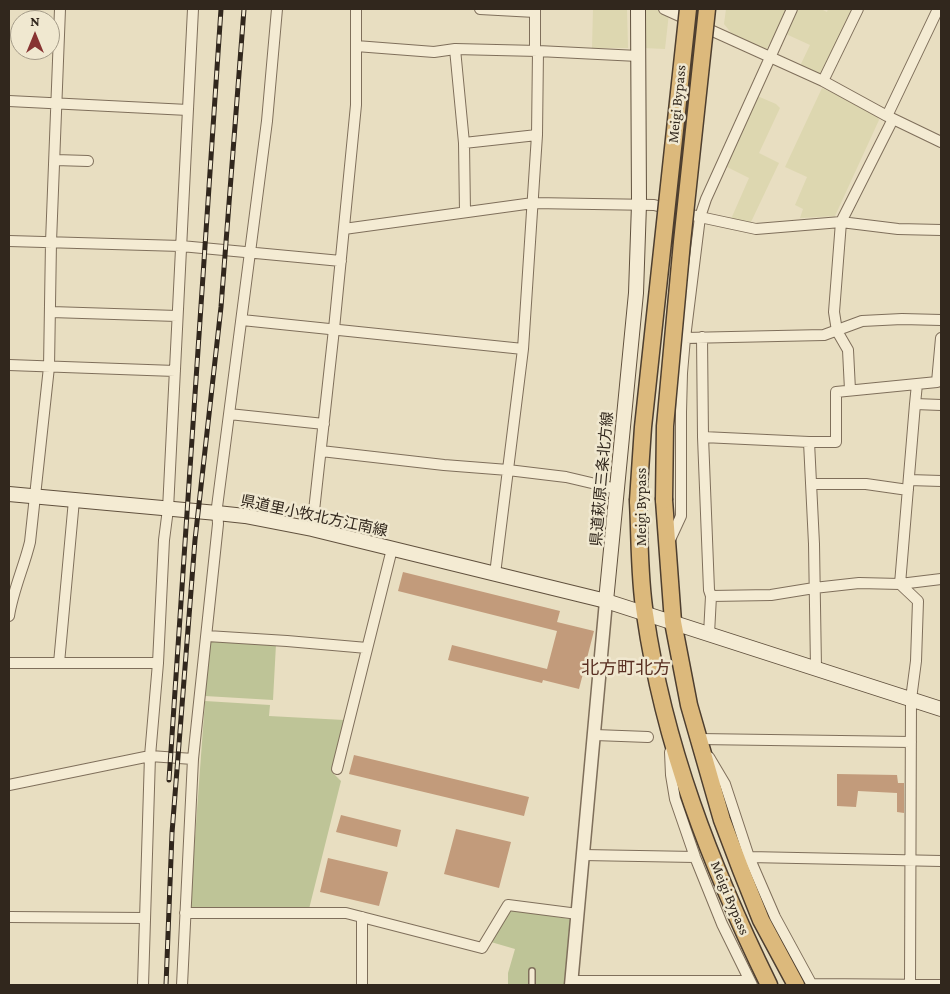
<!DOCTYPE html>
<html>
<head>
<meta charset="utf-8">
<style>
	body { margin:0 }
	#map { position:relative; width:950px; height:994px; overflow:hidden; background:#e8dec1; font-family:"Crimson Pro",serif }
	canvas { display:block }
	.frame { position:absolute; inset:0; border:10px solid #31271d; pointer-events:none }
	.north { position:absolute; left:10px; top:10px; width:50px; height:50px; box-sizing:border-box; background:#f0e8d0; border:1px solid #a49b88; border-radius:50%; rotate:0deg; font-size:14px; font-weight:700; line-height:20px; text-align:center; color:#31271d }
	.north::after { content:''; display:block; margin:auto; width:18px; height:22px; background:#883432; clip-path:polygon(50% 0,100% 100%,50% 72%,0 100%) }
</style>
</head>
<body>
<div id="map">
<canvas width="950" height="994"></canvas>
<div class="frame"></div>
<div class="north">N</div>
</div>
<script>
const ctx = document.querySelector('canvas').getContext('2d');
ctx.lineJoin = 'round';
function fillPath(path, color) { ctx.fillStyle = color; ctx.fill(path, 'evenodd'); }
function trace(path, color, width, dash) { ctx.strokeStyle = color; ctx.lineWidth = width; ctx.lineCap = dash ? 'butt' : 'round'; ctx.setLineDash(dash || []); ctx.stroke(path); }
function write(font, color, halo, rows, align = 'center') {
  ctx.font = font + ' "Crimson Pro","Noto Sans JP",serif'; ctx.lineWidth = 5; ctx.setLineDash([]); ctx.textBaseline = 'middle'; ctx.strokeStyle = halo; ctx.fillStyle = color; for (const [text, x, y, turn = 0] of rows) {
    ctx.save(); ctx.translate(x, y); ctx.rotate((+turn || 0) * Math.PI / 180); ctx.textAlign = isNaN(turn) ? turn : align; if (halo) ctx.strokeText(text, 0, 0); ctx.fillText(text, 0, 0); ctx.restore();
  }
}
fillPath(new Path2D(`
	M593,9H627L628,48H592Z
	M644,9H657L669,13L665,49L643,48Z
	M726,9H788L766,50L732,34L724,24Z
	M798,9H821L827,12L828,9H854L823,74L818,75L800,66L810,45L786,34Z
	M822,88L876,113L879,120L835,216L800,218L803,209L795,205L807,177L785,167Z
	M755,95L776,104L780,108L759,153L779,163L751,222L731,219L749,178L723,165Z`), '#ddd7b0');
fillPath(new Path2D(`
	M211,640L276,644L273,700L205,696Z
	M205,701L270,705L269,716L344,720L332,772L341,781L309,909L193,910L190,906Z
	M513,910L570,919L564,985H508V973L515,949L491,942L509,912Z`), '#bec497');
fillPath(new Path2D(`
	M403,572L560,611L557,622L594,631L579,689L543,680L542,683L448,660L452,645L547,669L557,631L398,591Z
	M354,755L529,797L524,816L349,774Z
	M837,774L897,775L898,783H904V813L897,812V793L858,791L856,807L837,806Z
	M341,815L401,830L397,847L336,832Z
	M456,829L511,842L499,888L444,874Z
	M328,858L388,872L379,906L320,892Z`), '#c29b7b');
const service = new Path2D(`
	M532,985V971`);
const minor = new Path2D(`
	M480,9L535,12
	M664,9L823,81L887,116L941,142
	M356,46L434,52L455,49L538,51L638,56
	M455,49L464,143L465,212
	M535,51V9
	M823,81L858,9
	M9,101L188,110
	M887,116L938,9
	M464,143L537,135
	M55,160L88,161
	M344,229L533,203L654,205L700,217L756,229L841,222L898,229L941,230
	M9,241L181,246L341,261
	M51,312L177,316
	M242,320L523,349
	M702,337L703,437L709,590L711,596L709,634
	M685,338L824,335L862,321L902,319L941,320
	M9,365L175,371
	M850,390L848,350L837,331L834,312L841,222L893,119
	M915,404L917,384
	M229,414L324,424
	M703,437L809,442H836V392L937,382L941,338
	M809,442L814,544L816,668
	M321,451L444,465L508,470L566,477L617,489
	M909,480L941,481
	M811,484H866L908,490
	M312,529L334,329L356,105V9
	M669,542L681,516V412L682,373L685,338L700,217L706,199L792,9
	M495,574L523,349L537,135L538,51
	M711,596L771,595L814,588L859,583L900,584L941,579
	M9,616C13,590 24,567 30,542L49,367L51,242L60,9
	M207,636L287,641L367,648
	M9,663H158
	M59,663L74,500
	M595,735L648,737
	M699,739L911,742
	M670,752L671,775L675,799L695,857L722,924L752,985
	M709,757L725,784L749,857L775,917L812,985
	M337,769L392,549
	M9,785L150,756L193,759
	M583,855L695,857
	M749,857L941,861
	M185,913H346L482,948L508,905L578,914
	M9,917L144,918
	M362,917V985
	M572,981H750
	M811,984L941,985
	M143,985L150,756L158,663L164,540L168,509L193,9
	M182,985L193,759L218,524L217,507L267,121L277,9
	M910,985L911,699L916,661L918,601L900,584L915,404L941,405`);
const tertiary = new Path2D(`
	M571,985L606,601`);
const secondary = new Path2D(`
	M9,494L217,513L245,516L312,529L606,601L941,709
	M606,601L636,293L639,204L638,9`);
const trunk = new Path2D(`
	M664,500L673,622L689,705L722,820L741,870L761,920L796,985
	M638,501C640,538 639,578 645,614C664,746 711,866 769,985`);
trace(service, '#7f6f5b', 8);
trace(minor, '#7f6f5b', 12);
trace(tertiary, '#7f6f5b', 15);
trace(secondary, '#61513e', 16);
trace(trunk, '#4d3e2f', 19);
trace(service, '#f4ebd3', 5);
trace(minor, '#f4ebd3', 10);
trace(tertiary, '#f4ebd3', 12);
trace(secondary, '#f4ebd3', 14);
trace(trunk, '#dcb97c', 16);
const rail = new Path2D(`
	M169,780L221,9
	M166,985L172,833L195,540L221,307L244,9`);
trace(rail, '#31271d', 5);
trace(rail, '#f0e8d0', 3, [9]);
const trunkBridge = new Path2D(`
	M664,500L665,426L682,242L707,9
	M638,501L643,427L688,9`);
trace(trunkBridge, '#4d3e2f', 19, []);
trace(trunkBridge, '#dcb97c', 16);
write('15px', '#31271d', '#f0e8d0', [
	["Meigi Bypass",677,104,-84],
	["県道萩原三条北方線",602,479,-85],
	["Meigi Bypass",641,507,-90],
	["県道里小牧北方江南線",314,516,12],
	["Meigi Bypass",730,898,67]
]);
write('18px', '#592f22', '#f0e8d0', [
	["北方町北方",626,668]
]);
</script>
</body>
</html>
